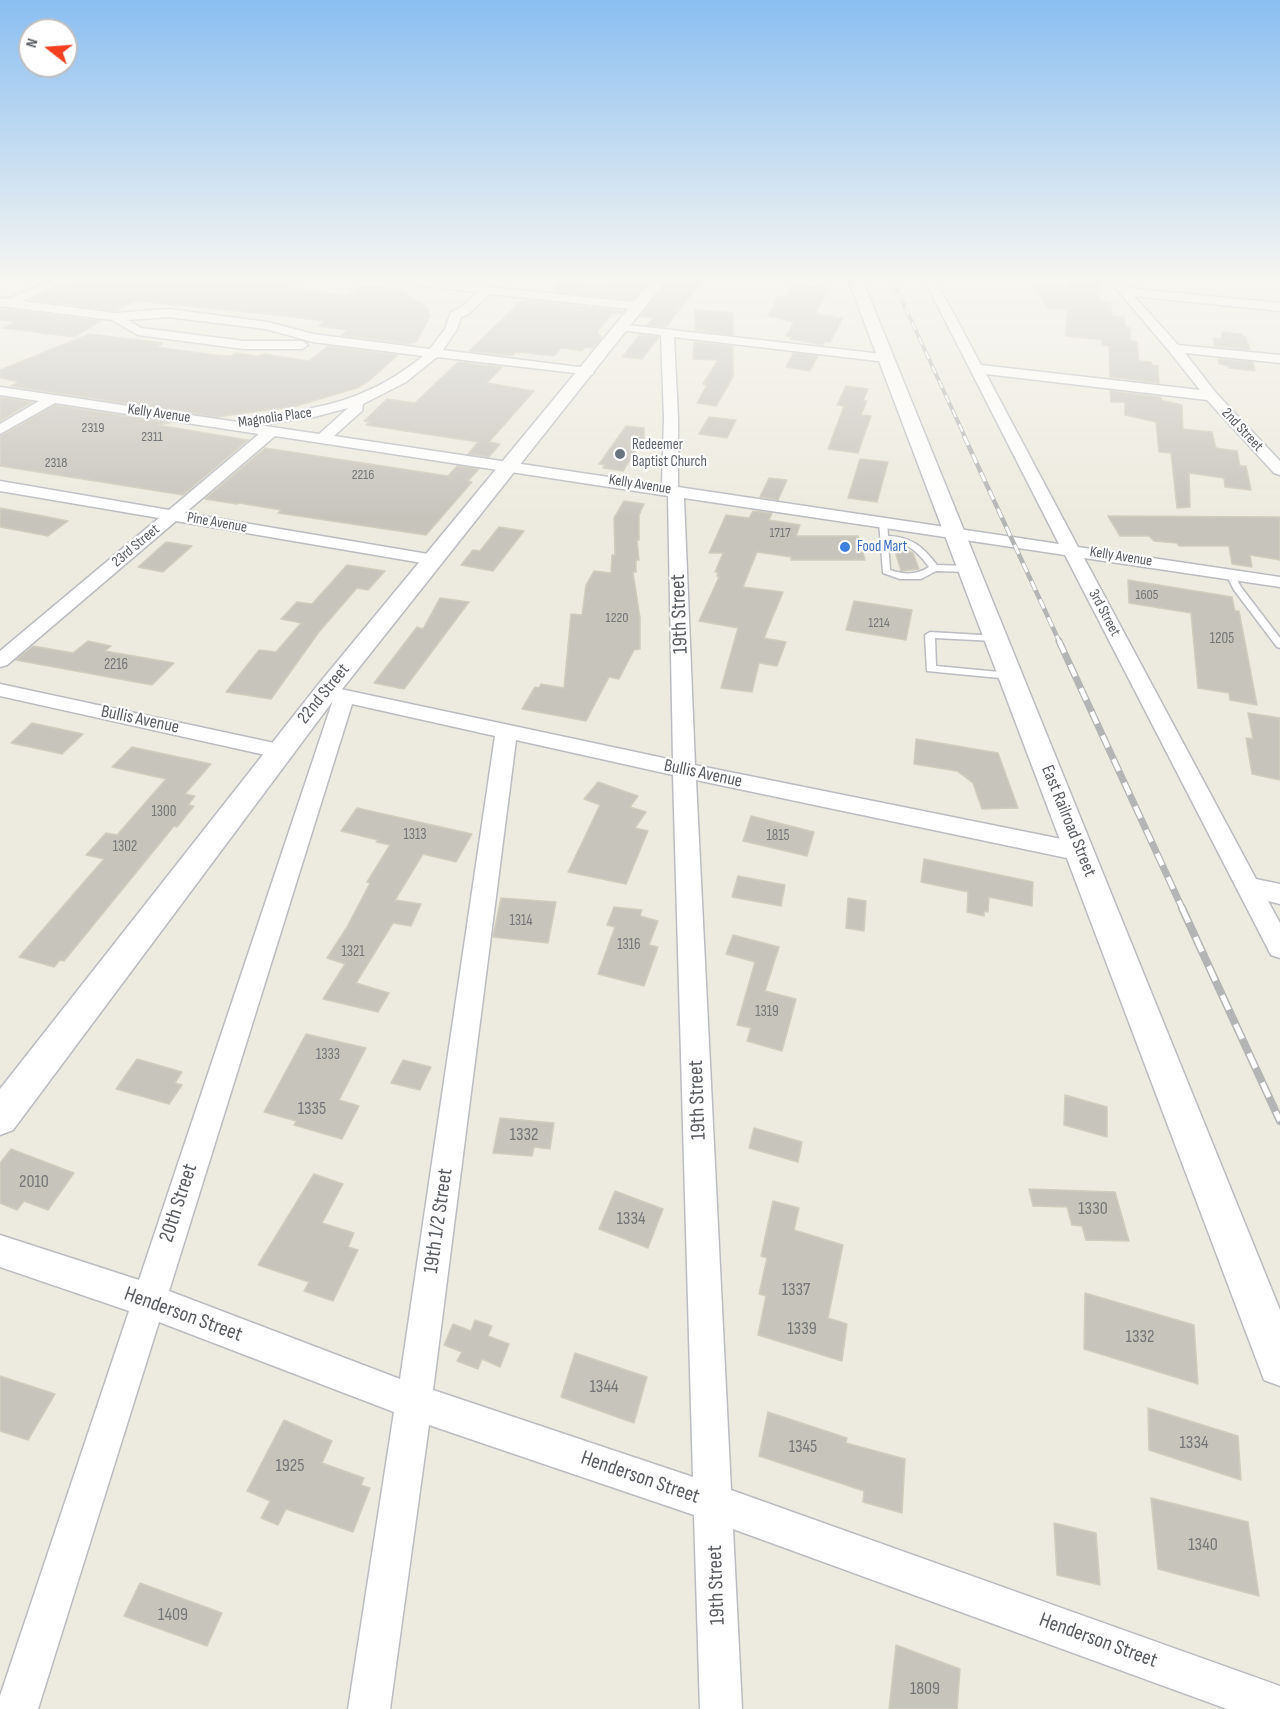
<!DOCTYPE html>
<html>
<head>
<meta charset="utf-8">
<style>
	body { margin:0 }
	#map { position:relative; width:1280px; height:1709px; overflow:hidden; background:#edebdf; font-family:"Sofia Sans Condensed",sans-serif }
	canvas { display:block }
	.north { position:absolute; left:18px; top:18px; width:60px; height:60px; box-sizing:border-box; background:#fff; border:2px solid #bcbec0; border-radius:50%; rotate:287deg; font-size:16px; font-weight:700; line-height:24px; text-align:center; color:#585c61 }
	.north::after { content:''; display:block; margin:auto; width:21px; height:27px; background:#f24020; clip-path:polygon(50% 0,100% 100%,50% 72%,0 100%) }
</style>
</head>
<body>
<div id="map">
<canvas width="1280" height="1709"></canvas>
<div class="north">N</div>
</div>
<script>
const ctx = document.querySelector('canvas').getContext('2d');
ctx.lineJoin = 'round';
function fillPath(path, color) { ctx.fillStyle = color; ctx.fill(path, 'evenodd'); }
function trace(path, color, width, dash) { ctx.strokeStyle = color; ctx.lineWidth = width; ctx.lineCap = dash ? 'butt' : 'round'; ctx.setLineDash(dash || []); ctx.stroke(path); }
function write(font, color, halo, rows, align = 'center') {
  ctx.font = font + ' "Sofia Sans Condensed",sans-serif'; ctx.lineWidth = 4.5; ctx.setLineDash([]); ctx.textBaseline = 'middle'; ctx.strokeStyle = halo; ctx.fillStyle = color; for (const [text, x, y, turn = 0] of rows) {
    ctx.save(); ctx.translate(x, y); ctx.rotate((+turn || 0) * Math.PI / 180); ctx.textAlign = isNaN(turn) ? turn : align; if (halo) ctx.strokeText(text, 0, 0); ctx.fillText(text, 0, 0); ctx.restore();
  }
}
const building = new Path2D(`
	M95,279H302L290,288L347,296L362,286H374L401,290L427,307L430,316L417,341L410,344L341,335L348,330L319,326L325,321L275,315L135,301L115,311L31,300L58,287Z
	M634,279H650L633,300L555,292V281L607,287L614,280L634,282Z
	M669,279H703L666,327L647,325L653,318L640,316Z
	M1071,281L1100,282L1099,300L1111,302L1112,316L1124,317L1125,327L1130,328V340L1137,342L1139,361L1151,362L1152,365L1158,366L1159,383L1110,377L1109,346L1102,345V340L1066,336L1067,310L1048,308L1034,287H1068Z
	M794,284L829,288L815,314L843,318L830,342L825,341L823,345L790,339L791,337L786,336L794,322L768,316L778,297H786Z
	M526,300L624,311L621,314L613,313L597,332L602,338L593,348L585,347L582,351L561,348L554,356L516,352L512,356L469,351L521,301Z
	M0,308L101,321L74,337L3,328L15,322L0,320Z
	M695,309L733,313V335L695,330Z
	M1222,332L1242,334L1243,337H1246L1250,350L1215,346L1213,338L1221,339Z
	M89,334L163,343L157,347L214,355L231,356L236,353L258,356L264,354L309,361L328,346L398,355L369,381L357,388L293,407L216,417L11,386L19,382L0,378V370Z
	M640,335L659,337L642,359L622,357Z
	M694,342L733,346V377L716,406L697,403L707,385L703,384L718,360L693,359Z
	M793,353L818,356L810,371L786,367Z
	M1218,359L1253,362L1255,371L1229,368V366L1219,364Z
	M458,362L502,367L487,383L534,391L489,442L500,444L489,457L468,454L478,442L366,425L370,422L364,421L387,399L415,403Z
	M846,386L868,389L863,401H867L861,415L871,416L858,453L828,449L844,406L837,405Z
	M1110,391L1161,397V400L1182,405L1183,429L1212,432L1216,448L1237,451L1240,466H1246L1251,490L1225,487L1224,478L1189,473L1190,507L1177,508L1171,453L1159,452L1156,422L1125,415V402H1111Z
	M0,397L32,402L0,421Z
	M55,405L170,423L158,425L248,440L183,495L0,466V436Z
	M709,417L736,420L727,438L699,434Z
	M626,426L644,428V438L623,471L603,468L605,465L599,464Z
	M265,448L448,476L457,466L479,469L468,481L472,482L426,535L278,513L281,510L239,503L237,504L205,499Z
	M860,459L888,462L877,502L848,498Z
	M769,478L787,480L778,500L760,497Z
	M624,501L644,504L639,515V540H637L639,560H636V572H633L640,618V649L634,650L619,679L609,677L586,721L522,709L535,687L539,688L541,684L564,688L571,614L582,615L586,585L594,571L611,573L612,555H615L614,518Z
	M0,508L43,516L68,521L48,536L22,531L0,527Z
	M753,511L772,513L769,520L800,525L796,536H858L865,560H791V557L757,552L743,587L783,592L764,638L786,642L777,666L759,663L752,692L721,688L738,628L699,621L719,577L717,576L718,572H715L723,553H709L726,515L749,518Z
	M1108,516L1280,517V560L1250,555L1252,567L1232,564L1229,546H1179L1177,543L1154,541L1149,536H1120Z
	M499,527L524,531L493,571L461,565L473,550L480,551Z
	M166,542L192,546L163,572L138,567Z
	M893,544L913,553L919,569L901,571Z
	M347,565L385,571L368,590L357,588L319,632L271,699L226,692L259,650L276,652L301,623L281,619L297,602L312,604Z
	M1128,580L1232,597L1235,611H1239L1257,705L1230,700L1229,693L1198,688L1191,613L1129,603Z
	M440,598L469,602L404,689L374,683L417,627L423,629Z
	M854,601L912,610L906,640L846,630Z
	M88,641L111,646L105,651L174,663L152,685L16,660L33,646L73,653Z
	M1248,713L1280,718V780L1252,774L1246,738L1253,739Z
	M32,723L83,734L62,754L11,743Z
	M916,739L998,753L1018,808L982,809L973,783L957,771L914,764Z
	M132,747L211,764L185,794L195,796L188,805L194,806L177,827L174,826L64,961L60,960L54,967L19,957L104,859L86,855L106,833L117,835L166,779L112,767Z
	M598,782L638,796L630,807L646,812L635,828L648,831L626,884L568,872L600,805L584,799Z
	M357,808L472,834L456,862L423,854L395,900L421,904L411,926L393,923L356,983L389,993L378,1012L323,999L345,964L327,958L347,927L370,883L367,882L390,845L376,842L378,840L341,831Z
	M751,816L814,832L807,856L743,841Z
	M924,859L1033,882L1032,906L989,897L988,912L984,911V916L967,912L968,892L921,882Z
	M738,876L785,885L781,906L732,897Z
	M501,898L556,902L548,943L493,937Z
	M848,898L866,901L864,931L846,928Z
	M614,907L642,910L640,916L658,921L649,945L658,947L644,986L598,974L615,927L607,925Z
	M733,935L779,947L765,991L796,999L782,1051L747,1041L751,1028L737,1025L755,962L726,954Z
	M306,1034L366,1048L339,1100L359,1106L342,1139L294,1125L296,1121L264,1112Z
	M137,1059L182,1072L175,1083L182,1085L169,1104L116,1089Z
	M403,1060L431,1067L420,1090L391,1083Z
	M1065,1095L1107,1107V1137L1064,1125Z
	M500,1118L554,1123L550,1149L534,1147L532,1156L493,1153Z
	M754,1128L802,1142L798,1162L749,1148Z
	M11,1149L74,1173L48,1210L24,1201L17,1210L0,1203V1163Z
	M314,1174L343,1184L322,1223L354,1233L348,1247L358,1250L333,1301L304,1291L309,1282L258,1265Z
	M1029,1189L1115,1192L1129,1241L1086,1240L1082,1226L1072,1225L1067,1207L1033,1206Z
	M615,1191L663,1209L648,1248L599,1229Z
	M773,1201L799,1208L794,1230L843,1245L828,1318L847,1324L842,1361L758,1335L766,1296L759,1294L767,1258L761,1256Z
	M1085,1293L1194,1325L1198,1384L1084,1349Z
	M475,1320L492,1326L488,1336L509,1344L500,1367L482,1359L478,1369L457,1361L462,1352L444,1345L453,1324L471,1331Z
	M575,1353L647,1377L634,1423L561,1397Z
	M0,1376L55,1394L28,1440L0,1431Z
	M1148,1408L1238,1436L1241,1480L1149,1450Z
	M768,1412L847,1438L846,1443L905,1459L902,1513L863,1502L864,1491L759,1456Z
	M284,1420L332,1441L322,1463L364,1478L361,1485L370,1488L353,1532L286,1509L278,1525L261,1518L270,1501L247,1491Z
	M1151,1498L1248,1522L1259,1596L1158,1569Z
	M1054,1523L1096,1533L1100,1585L1057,1575Z
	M140,1583L222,1613L207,1646L124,1616Z
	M896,1645L960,1669L957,1709H889Z`);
fillPath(building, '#c7c4bc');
trace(building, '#d1cdbd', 1.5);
const service = new Path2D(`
	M883,518L887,521L888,536C912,537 923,547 937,565L968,566L972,569L968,572L936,571L921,579H900L883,573L879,521ZM888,541C908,542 918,552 929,567C916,575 905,575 890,570Z
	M1230,571L1233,572L1241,587L1280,638V648L1277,647L1234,590L1226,574Z
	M930,632L998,636L1000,638L995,641L935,638L936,666L1010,673L1015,676L1010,679L927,671L925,635Z`);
const minor = new Path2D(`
	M54,279H69L23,301L115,313L168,309L268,322L313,334L430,349L445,329L451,312L460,308L478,292L386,282L381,279H414L643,303V309L639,310L490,294L468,314L461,317L457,329L443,350L587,368L594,372L592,375L437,357L406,382L363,404L362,411L334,436L662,485L664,417L661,335L619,330L617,327L619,324L891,355L893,358L886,362L674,337L678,417V487L1059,544L924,279H935L981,365L1200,390L1169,351L1108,279H1119L1127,288L1280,303V311L1134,296L1178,345L1280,355V363L1185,353L1216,393L1280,461V475L1274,473L1207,400L986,374L1078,547L1280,577V587L1084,558L1256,879L1280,884V904L1268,901L1280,923V958L1271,955L1065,555L684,498L695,765L1081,843L1089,846L1093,852L1089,858L1081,861L696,780L731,1490L1280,1686V1709H1227L733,1529L742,1709H700L694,1515L429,1425L390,1709H348L394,1412L159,1322L38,1709H0V1696L129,1311L0,1267V1235L139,1280L333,700L324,698L321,693L324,688L331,687L673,760L668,496L275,436L185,513L434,555L440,556L443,560L440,564L434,565L176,521L7,665L0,667V651L159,518L0,491V481L169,510L259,434L55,403L0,434V424L39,401L0,395V387L319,434L348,408L314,417L261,425L254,421L261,417C326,407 371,399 423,356L313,342L266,329L168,317L128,320L141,328L244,341H302L308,345L302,349H244L138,335L112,320L0,306V298L8,299ZM352,704L495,736L400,1379L169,1291ZM516,740L673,775L693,1477L433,1390Z
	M0,684L279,744L287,746L290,751L287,756L279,758L0,696Z`);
const tertiary = new Path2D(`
	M653,279H667L335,698L13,1130L0,1135V1089L317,686Z
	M848,279H862L1280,1310V1386L1264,1380L1258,1364Z`);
trace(service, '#babcc2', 3);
trace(minor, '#babcc2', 3);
trace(tertiary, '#babcc2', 3);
fillPath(service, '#fff');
fillPath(minor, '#fff');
fillPath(tertiary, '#fff');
const railFar3 = new Path2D(`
	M892,279L965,437`);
const railFar2 = new Path2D(`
	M964,436L1060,643`);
const railFar1 = new Path2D(`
	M1059,641L1183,910`);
const rail = new Path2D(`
	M1182,908L1280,1121`);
trace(railFar3, '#b3b4b4', 4);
trace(railFar2, '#b3b4b4', 4.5);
trace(railFar1, '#b3b4b4', 7);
trace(rail, '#b3b4b4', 8);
trace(railFar3, '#fff', 2, [8]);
trace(railFar2, '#fff', 3, [10]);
trace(railFar1, '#fff', 4.5, [13]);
trace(rail, '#fff', 5, [16]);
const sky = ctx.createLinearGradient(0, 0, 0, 518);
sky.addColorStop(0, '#8abef1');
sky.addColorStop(0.54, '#f7f6f1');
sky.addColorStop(1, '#f7f6f100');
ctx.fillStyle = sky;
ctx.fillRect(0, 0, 1280, 518);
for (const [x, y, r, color] of [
	[620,454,6,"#6b7280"],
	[845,547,6,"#3f7fe0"]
]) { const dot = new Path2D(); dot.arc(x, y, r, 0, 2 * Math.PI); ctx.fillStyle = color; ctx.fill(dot); trace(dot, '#fff', 2); }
write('14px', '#747678', null, [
	["2319",93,428],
	["2311",152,437],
	["2318",56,463],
	["2216",363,475],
	["1717",780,533],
	["1605",1147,595],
	["1220",617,618],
	["1214",879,623]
]);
write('15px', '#585c61', '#fff', [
	["Kelly Avenue",159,414,8],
	["Magnolia Place",275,418,-8],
	["2nd Street",1242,430,47],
	["Kelly Avenue",640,485,9],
	["Pine Avenue",217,523,10],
	["23rd Street",136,546,-40],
	["Kelly Avenue",1121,557,9],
	["3rd Street",1104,613,62]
]);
write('15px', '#5b616d', '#fff', [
	["Redeemer",632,445],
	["Baptist Church",632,462]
], 'left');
write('15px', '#366cbe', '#fff', [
	["Food Mart",857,547]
], 'left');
write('15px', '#747678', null, [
	["1205",1222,639],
	["2216",116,665],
	["1300",164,812],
	["1313",415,835],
	["1815",778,836],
	["1302",125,847],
	["1314",521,921],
	["1316",629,945],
	["1321",353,952],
	["1319",767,1012],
	["1333",328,1055]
]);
write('18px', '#585c61', '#fff', [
	["22nd Street",324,694,-51],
	["Bullis Avenue",140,720,12],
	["Bullis Avenue",703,774,12],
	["East Railroad Street",1068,821,68]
]);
write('18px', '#747678', null, [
	["1335",312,1109],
	["1332",524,1135],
	["2010",34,1182],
	["1330",1093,1209],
	["1334",631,1219],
	["1337",796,1290],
	["1339",802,1329],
	["1332",1140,1337],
	["1344",604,1387],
	["1334",1194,1443],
	["1345",803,1447],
	["1925",290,1466],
	["1340",1203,1545],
	["1409",173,1615],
	["1809",925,1689]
]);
write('21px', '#585c61', '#fff', [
	["19th Street",680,614,-92],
	["19th Street",698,1100,-92],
	["20th Street",179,1203,-72],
	["19th 1/2 Street",439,1221,-82],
	["Henderson Street",183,1315,20],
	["Henderson Street",640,1478,19],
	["19th Street",717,1585,-92],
	["Henderson Street",1098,1641,20]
]);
</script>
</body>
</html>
